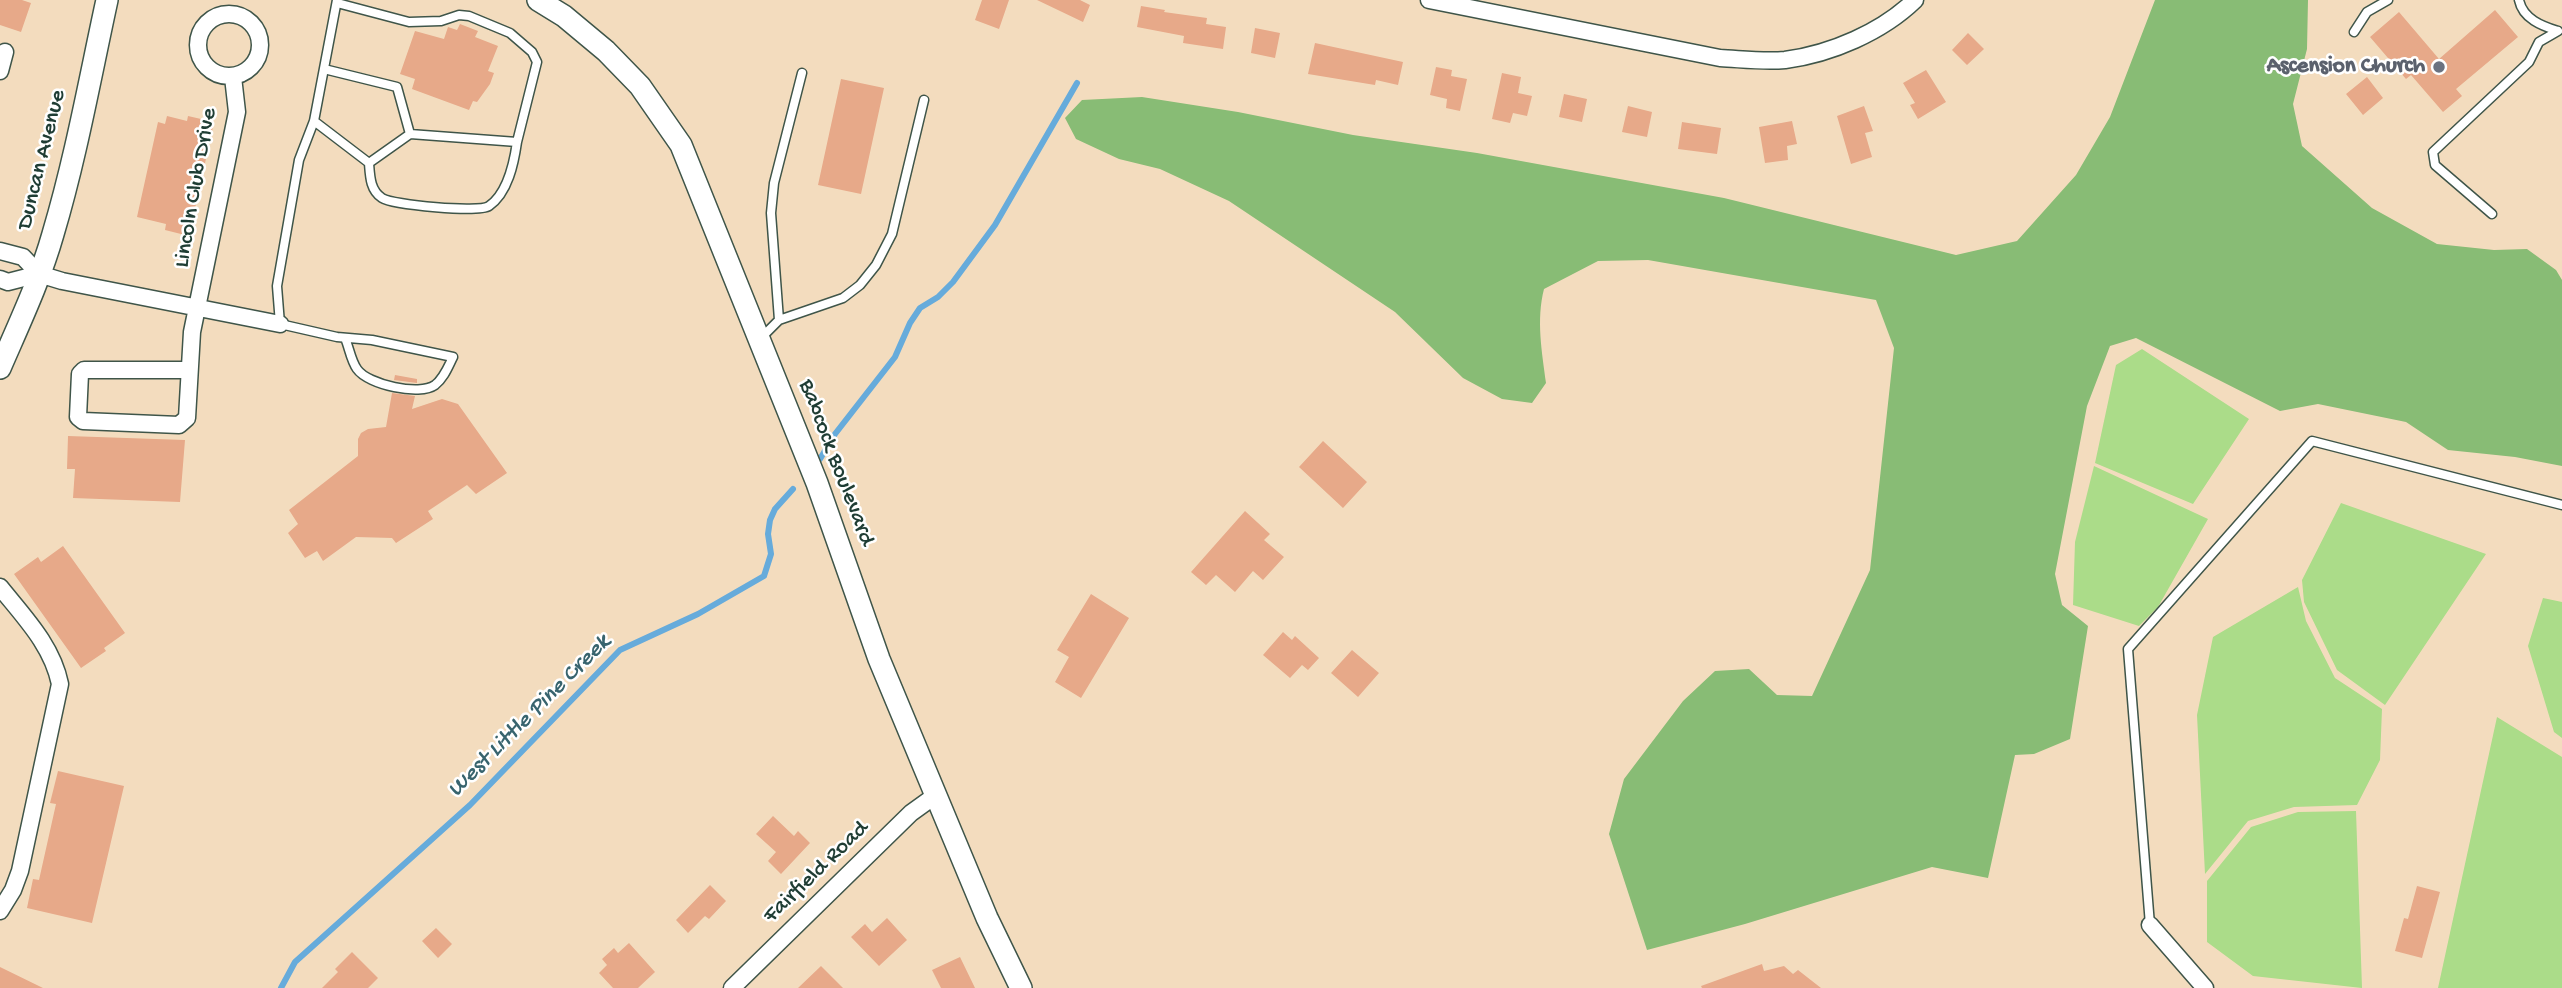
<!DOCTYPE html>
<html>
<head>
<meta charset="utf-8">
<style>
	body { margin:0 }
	canvas { display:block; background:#f3dcbe }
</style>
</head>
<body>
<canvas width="2562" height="988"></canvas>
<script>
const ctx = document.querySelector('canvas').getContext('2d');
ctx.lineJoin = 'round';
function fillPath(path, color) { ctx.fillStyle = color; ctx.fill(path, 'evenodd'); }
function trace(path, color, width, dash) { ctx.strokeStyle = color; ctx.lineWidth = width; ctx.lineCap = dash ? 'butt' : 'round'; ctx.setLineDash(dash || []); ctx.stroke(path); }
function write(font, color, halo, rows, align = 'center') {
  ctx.font = font + ' "Gochi Hand",sans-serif'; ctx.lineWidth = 5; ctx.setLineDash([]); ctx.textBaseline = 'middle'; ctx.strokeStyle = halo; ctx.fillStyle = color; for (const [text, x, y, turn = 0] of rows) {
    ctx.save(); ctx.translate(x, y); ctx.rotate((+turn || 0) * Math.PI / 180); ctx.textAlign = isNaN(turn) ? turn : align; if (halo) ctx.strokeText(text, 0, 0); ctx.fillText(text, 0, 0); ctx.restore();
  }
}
fillPath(new Path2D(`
	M2142,349L2249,419L2193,504L2095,463L2116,365Z
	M2094,466L2208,519L2158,607L2139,626L2073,605L2075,542Z
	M2341,503L2486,554L2385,705L2337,670L2304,602L2302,580Z
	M2298,587L2306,621L2335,678L2382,709L2380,760L2357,805L2294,807L2248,821L2205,874L2197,715L2213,637Z
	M2543,598L2562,602V738L2554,732L2528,646Z
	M2497,717L2562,757V988H2438Z
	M2356,811L2362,988L2253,976L2207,942V881L2251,827L2298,812Z`), '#abdc89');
fillPath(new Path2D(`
	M2155,0H2308L2307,49L2293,104L2302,146L2372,208L2437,244L2494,250L2527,249L2556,270L2562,280V466L2515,457L2448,450L2406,422L2318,404L2280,411L2136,338L2110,346L2087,406L2055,574L2062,605L2088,626L2070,739L2034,754L2015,755L1988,878L1932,867L1745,924L1647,950L1609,834L1624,779L1683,701L1715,671L1749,669L1777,695L1812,696L1870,570L1894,348L1876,300L1648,260L1598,261L1544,289C1536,320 1542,352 1546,383L1532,403L1502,399L1463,378L1395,312L1229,201L1160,169L1119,159L1076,139L1065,118L1082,100L1142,97L1238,112L1353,135L1477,153L1724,198L1956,255L2017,241L2076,175L2110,117Z`), '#88bc75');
trace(new Path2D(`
	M820,459L835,434L895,357L910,323L920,308L938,297L953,282L995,225L1077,83
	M281,988L295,962L470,805L620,650L698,614L764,576L771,554L768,534L770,520L775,509L793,489`), '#66abdb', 6);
fillPath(new Path2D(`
	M0,0H22L31,3L21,32L0,25Z
	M982,0H1009L999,29L975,20Z
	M1037,0H1080L1090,5L1083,22Z
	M1141,6L1165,10L1164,12L1207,18L1206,24L1226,27L1223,49L1183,43L1184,36L1137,27Z
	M2495,10L2518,37L2456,89L2462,96L2443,112L2411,75L2406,79L2370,37L2399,12L2439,59Z
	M460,24L478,31L475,37L498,46L488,71L494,73L490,84L477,102L473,101L469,110L412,89L415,79L400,74L415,31L444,39L448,27L457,30Z
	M1255,28L1280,33L1275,58L1251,53Z
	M1968,33L1984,49L1967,65L1952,50Z
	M1315,43L1403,62L1398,85L1376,80L1375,85L1308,74Z
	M1436,67L1452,70L1451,76L1467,79L1460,111L1446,108L1447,99L1430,95Z
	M1926,70L1946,102L1918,119L1910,105L1915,103L1903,83Z
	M1502,73L1521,77L1518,93L1532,96L1527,116L1513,113L1510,123L1492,119Z
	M2367,77L2383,98L2363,115L2346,94Z
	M841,79L884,88L861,194L818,185Z
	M1564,94L1587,99L1582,122L1559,117Z
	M1628,106L1652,112L1647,137L1622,132Z
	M1864,106L1873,131L1865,133L1872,157L1851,164L1837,116Z
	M167,116L187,121L188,116L214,122L189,236L165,230L166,224L137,217L158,122L165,124Z
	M1792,121L1797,144L1787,146L1788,160L1765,163L1759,127Z
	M1682,122L1721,128L1717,154L1678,149Z
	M395,375L417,379V383L394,380Z
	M392,393L415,396L412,409L442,399L458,404L507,473L476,494L467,485L428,511L433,519L396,543L392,538L356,537L323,561L317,551L305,558L288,533L298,524L289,510L358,456V439L361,433L368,429L386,427Z
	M68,436L185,440L180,502L73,498L75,469H67Z
	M1323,441L1367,482L1343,508L1299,467Z
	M1245,511L1270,534L1264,540L1284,557L1263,580L1253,571L1235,592L1216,575L1206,585L1191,572Z
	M63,546L125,633L104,648L106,651L81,668L14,574L38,557L41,562Z
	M1091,594L1129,618L1081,698L1055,682L1069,657L1057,650Z
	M1283,632L1292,640L1295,636L1319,658L1308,670L1302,665L1290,678L1263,655Z
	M1352,650L1379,673L1358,697L1331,673Z
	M58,771L124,786L92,923L27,908L33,879L39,880L56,804L50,803Z
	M773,816L794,836L798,831L810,843L781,874L768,861L776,852L756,834Z
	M710,885L726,901L709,919L705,916L688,933L676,920Z
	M2417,886L2440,892L2422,958L2395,951L2404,918L2408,919Z
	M887,918L907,940L879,966L851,937L865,924L872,932Z
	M436,928L452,944L438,958L422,941Z
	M629,943L655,972L638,988H613L599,973L607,965L602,959L614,948L618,953Z
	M352,952L378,978L368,988H322L338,972L335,969Z
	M960,957L975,988H941L932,970Z
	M1762,964L1764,971L1784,966L1793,974L1798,970L1821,988H1702L1701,986Z
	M821,966L843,988H798Z
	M0,967L43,988H0Z`), '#e7a989');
const lane = new Path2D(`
	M337,0L314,121L299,160L277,286L280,324L337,337L372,340L453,357C448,367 444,378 435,385C420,396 368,385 357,369C351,361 349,347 345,338
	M2519,0C2523,19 2542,26 2558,31
	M337,3L409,22L441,21L459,15L469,16L510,33L532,52L537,62L517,142L410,134
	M2354,32L2367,12L2388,0
	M314,121L369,163L410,134L397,87L324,69
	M369,163C370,176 370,190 382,198C393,205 479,213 489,206C508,193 514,163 517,142
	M2492,214L2435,165L2433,152L2529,62L2539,42L2558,31
	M779,320L843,298L860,285L876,265L892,234L924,100
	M761,338L779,320L771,213L774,183L802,73
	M2150,925L2128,649L2312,441L2562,505`);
const street = new Path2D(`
	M1429,0L1720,58C1741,59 1763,62 1785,60C1831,54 1882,32 1915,0
	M198 45a31 31 0 1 1 62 0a31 31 0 1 1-62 0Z
	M0,71L5,52
	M0,251L23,257L39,274L62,281L280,324
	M0,279L8,282L39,274
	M189,370H84L80,374L78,417L83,421L179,425L187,418L192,332L237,112L233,77
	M0,587C24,617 52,645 60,684L20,871L13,890L0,911
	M2150,925L2205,988
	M732,988L911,813L936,795`);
const secondary = new Path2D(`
	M538,0L564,16L606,51L640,86L681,145L817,483L879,659L987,918L1021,988
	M0,368C19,324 40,280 53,234C76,157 90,78 107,0`);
trace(lane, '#3f5549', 11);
trace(street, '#3f5549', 19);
trace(secondary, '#3f5549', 24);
trace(lane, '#fff', 8);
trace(street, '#fff', 16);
trace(secondary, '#fff', 21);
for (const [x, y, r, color] of [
	[2439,67,7,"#6b7280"]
]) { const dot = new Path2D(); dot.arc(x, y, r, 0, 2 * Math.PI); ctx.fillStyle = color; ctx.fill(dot); trace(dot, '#fff', 2.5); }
write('bold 23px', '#5b616d', '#fff', [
	["Ascension Church",2425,67]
], 'right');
write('23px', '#1f3d34', '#fff', [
	["Duncan Avenue",43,160,-76],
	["Lincoln Club Drive",197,188,-80],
	["Babcock Boulevard",835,463,69],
	["Fairfield Road",817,873,-44]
]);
write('italic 24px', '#38646e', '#fff', [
	["West Little Pine Creek",530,717,-45]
]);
</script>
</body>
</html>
